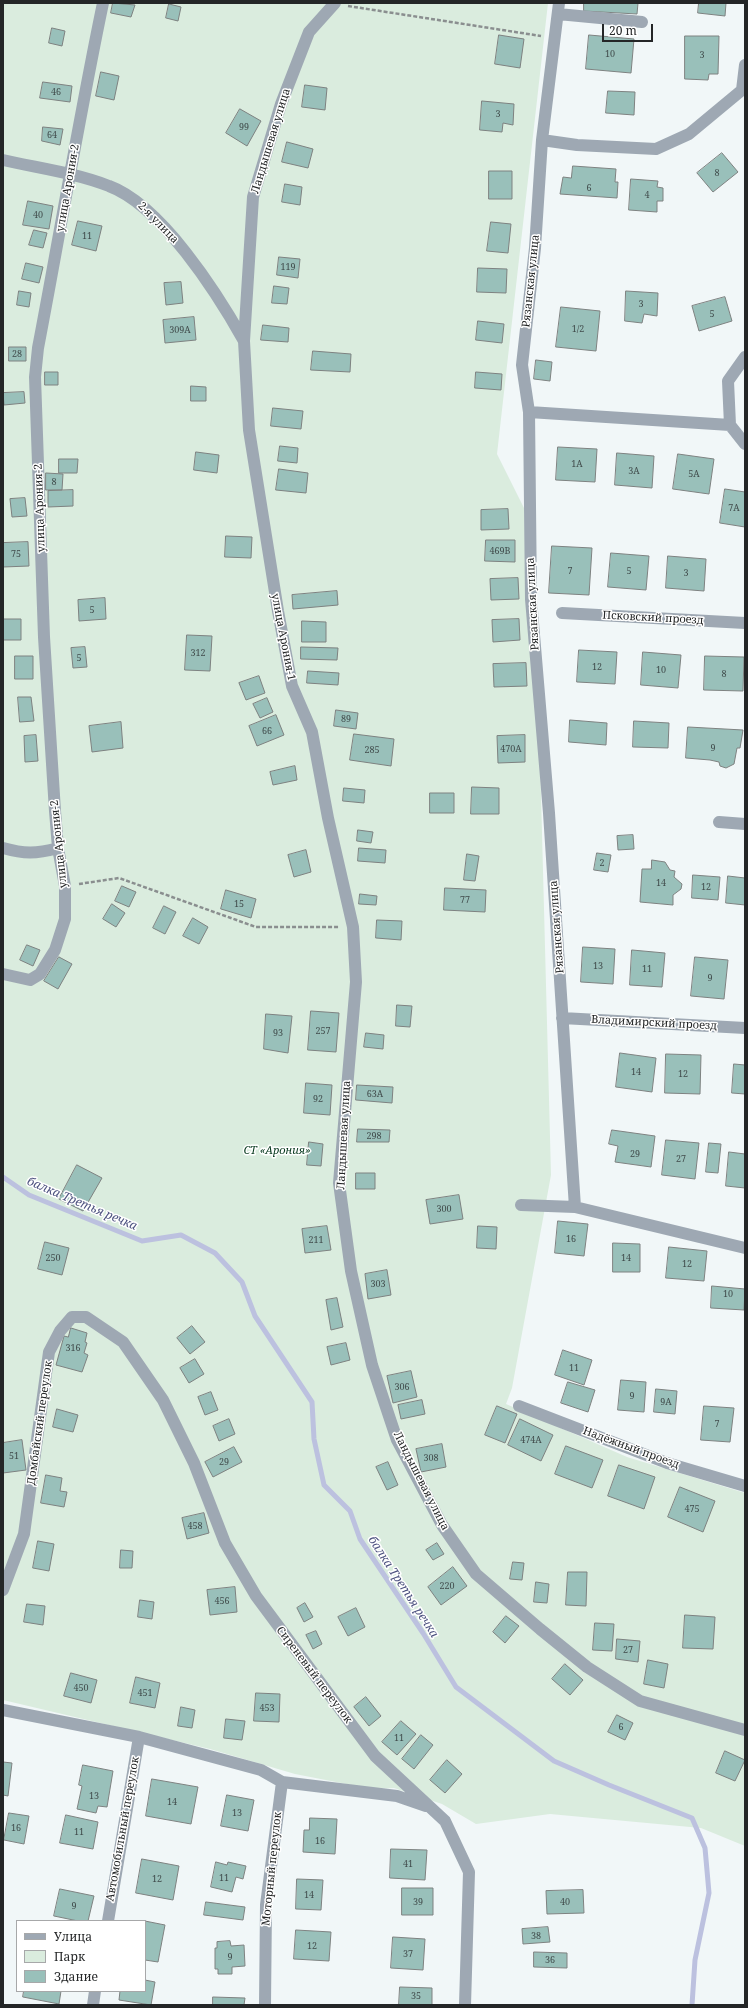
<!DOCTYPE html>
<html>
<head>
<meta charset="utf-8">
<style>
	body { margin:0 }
	#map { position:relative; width:748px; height:2008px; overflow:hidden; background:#f1f7f8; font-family:"Noto Serif",serif }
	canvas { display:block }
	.frame { position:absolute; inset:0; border:4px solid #242627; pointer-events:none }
	.legend { position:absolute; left:16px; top:1920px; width:130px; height:72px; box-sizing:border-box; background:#fff; border:1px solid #a7a8a9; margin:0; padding:5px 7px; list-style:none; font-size:12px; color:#242627 }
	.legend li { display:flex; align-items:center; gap:8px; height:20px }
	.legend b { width:20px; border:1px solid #a7a8a9 }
	.scale { position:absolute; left:602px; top:24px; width:51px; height:18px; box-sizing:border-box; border:2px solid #242627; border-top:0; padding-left:5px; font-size:12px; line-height:14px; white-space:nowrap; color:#242627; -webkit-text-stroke:3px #fff; paint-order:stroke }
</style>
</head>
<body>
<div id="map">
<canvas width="748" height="2008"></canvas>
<div class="frame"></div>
<ul class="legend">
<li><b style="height:5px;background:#9ea8b3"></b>Улица</li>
<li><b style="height:11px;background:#daecde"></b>Парк</li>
<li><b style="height:11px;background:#99c0ba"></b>Здание</li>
</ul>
<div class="scale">20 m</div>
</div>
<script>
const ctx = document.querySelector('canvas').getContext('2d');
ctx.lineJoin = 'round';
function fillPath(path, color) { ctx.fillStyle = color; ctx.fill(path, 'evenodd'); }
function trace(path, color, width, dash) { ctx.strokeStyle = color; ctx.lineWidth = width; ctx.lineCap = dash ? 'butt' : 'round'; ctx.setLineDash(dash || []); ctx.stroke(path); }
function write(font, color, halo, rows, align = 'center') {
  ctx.font = font + ' "Noto Serif",serif'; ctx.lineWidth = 3; ctx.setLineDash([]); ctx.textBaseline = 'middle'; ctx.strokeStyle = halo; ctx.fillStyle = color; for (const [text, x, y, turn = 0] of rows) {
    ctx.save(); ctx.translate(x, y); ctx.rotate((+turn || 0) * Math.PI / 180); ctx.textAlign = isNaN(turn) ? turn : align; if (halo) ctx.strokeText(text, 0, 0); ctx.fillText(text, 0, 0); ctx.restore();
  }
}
fillPath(new Path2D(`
	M3,3H548L497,454L534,528L551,1175L512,1388L506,1404L627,1457L745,1493V1846L701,1828L550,1814L476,1824L442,1804L394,1788L372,1789L295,1774L210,1749L3,1700Z`), '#daecde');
trace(new Path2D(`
	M3,1177L29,1195L142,1241L181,1235L215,1253L242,1282L255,1316L312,1402L314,1439L324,1485L350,1511L360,1539L423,1633L456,1687L554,1761L609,1785L692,1818L705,1848L709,1893L695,1960L692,2005`), '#bcc1df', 5);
const building = new Path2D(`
	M113,3L135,5L131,17L111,13Z
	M584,3H638L637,14L584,11Z
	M699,3H726L725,16L698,13Z
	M169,4L181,7L178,21L166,18Z
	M52,28L65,31L62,46L49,43Z
	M499,35L524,39L520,68L495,64Z
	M589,35L634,39L631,73L586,69Z
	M685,36H719L718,74H709L708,80L685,79Z
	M101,72L119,76L114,100L96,96Z
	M43,82L72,86L70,102L40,98Z
	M305,85L327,88L325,110L302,107Z
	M608,91L635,92L634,115L606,113Z
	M482,101L514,104L513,125L503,123L502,132L480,130Z
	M240,109L261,121L247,146L226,133Z
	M43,127L63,129L60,145L42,141Z
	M287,142L313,149L308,168L282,162Z
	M722,153L738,172L713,192L697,173Z
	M573,166L616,169L615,182H618L617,198L560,194L563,177L571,178Z
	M489,171H512V199H489Z
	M631,179L658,181L657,187L663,188V201H657V212L629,210Z
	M285,184L302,187L300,205L282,202Z
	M28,201L53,206L49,229L23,225Z
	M78,221L102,226L96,251L72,245Z
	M491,222L511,224L508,253L487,251Z
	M34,230L47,233L43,248L29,245Z
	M279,257L300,259L298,278L277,275Z
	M26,263L43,267L39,283L22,279Z
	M478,268L507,269L506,293L477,292Z
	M181,282L183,303L166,305L164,283Z
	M274,286L289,288L287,304L272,303Z
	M19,291L31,293L29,307L17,305Z
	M626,291L658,293L657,316L644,314L642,323L625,321Z
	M725,297L732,321L699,331L692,306Z
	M561,307L600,311L596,351L556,347Z
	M194,317L196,340L165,343L163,320Z
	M478,321L504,324L502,343L476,340Z
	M263,325L289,328L288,342L261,340Z
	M9,347H26V361H9Z
	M313,351L351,354L350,372L311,370Z
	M536,360L552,362L550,381L534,379Z
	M45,372H58V385H45Z
	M476,372L502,374L501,390L475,388Z
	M191,386L206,387V401H191Z
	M24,392L25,403L4,405L3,393Z
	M273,408L303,411L301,429L271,426Z
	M280,446L298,448L297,463L278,461Z
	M558,447L597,449L595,482L556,480Z
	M196,452L219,455L217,473L194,470Z
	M617,453L654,456L652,488L615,485Z
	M678,454L714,459L709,494L673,489Z
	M59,459H78L77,473H59Z
	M279,469L308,473L306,493L276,490Z
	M46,473L63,474L62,490H46Z
	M725,489L745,492V527L720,523Z
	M73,490V506L48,507V491Z
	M25,498L27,516L12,517L10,499Z
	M508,509L509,529L481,530V510Z
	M226,536L252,537L251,558L225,557Z
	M486,540H515V562L485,561Z
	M28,542L29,566L3,567V543Z
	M552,546L592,548L589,595L549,593Z
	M611,553L649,556L646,590L608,587Z
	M668,556L706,559L704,591L666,588Z
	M518,578L519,599L491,600L490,579Z
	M337,591L338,605L293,609L292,595Z
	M105,598L106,619L79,621L78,600Z
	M3,619H21V640H3Z
	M519,619L520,640L493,642L492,620Z
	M302,621L326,622V642H302Z
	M187,635L212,636L210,671L185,670Z
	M85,647L87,667L73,668L71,648Z
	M301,647L338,648L337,660L301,659Z
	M579,650L617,652L615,684L577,682Z
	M643,652L681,655L678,688L641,685Z
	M15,656H33V679H15Z
	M705,656L744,657L743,691L704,690Z
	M526,663L527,686L494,687L493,664Z
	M308,671L339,673L338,685L307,683Z
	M259,676L265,693L246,700L239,683Z
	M18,697H31L34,721L20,722Z
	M267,698L273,712L260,718L253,704Z
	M336,710L358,713L356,729L334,726Z
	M276,715L284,735L257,746L249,726Z
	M570,720L607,723L606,745L569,742Z
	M634,721L669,723L668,748L633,747Z
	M121,722L123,748L92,752L89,726Z
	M688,727L743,730L740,748H737L734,764L726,768L720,766L719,762L710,760L686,758Z
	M354,734L394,739L391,766L350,760Z
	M36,735L38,761L25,762L24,736Z
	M525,735V762L498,763L497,736Z
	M295,766L297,780L273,785L270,772Z
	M472,787L499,788V814H471Z
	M344,788L365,790L364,803L343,801Z
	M430,793H454V813H430Z
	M358,830L373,832L371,843L357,841Z
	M633,835L634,849L618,850L617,836Z
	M359,848L386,850L385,863L358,861Z
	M306,850L311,872L294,877L288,855Z
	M597,853L611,855L608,872L594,870Z
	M467,854L479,856L475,881L464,880Z
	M652,860L665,862L670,870L675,871L674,877L682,884L681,889L673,895V905L640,902L642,869H651Z
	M693,875L720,877L718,900L692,898Z
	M728,876L745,878V905L726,903Z
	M122,886L136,892L129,907L115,901Z
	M445,888L486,890L485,912L444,910Z
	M226,890L256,899L251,918L221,909Z
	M360,894L377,896L376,905L359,904Z
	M112,904L125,913L116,927L103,919Z
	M164,906L176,912L165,934L153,928Z
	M193,918L208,927L199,944L183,936Z
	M377,920L402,921L401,940L376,938Z
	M27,945L40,950L33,966L20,960Z
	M583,947L615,949L613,984L581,982Z
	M632,950L665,953L662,987L630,985Z
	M59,957L72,964L58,989L44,981Z
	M695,957L728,960L724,999L691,996Z
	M397,1005L412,1006L410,1027L396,1026Z
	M311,1011L339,1013L336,1052L308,1050Z
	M266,1014L292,1016L288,1053L264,1049Z
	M366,1033L384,1035L383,1049L364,1047Z
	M620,1053L656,1058L652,1092L616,1087Z
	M666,1054L701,1055L700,1094L665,1093Z
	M734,1064L745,1065V1094L732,1093Z
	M306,1083L332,1085L330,1115L304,1113Z
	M357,1085L393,1087L392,1103L356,1100Z
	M358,1129L390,1130L389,1142H357Z
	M612,1130L655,1136L651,1167L615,1162L618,1146L609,1144Z
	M666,1140L699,1143L695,1179L662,1175Z
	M309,1142L323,1144L321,1166L307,1165Z
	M709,1143L721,1144L718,1173L706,1172Z
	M729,1152L745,1154V1188L726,1186Z
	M77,1165L102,1178L83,1211L59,1199Z
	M356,1173H375V1189H356Z
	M459,1195L463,1219L430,1224L426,1200Z
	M558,1221L588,1224L584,1256L555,1253Z
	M327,1226L331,1250L305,1253L302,1229Z
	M478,1226L497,1227L496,1249L477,1248Z
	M45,1242L69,1248L62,1275L38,1269Z
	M613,1243L640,1244V1272H613Z
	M669,1247L707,1251L704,1281L666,1278Z
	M387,1270L391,1295L368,1299L365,1274Z
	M712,1286L745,1289L744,1310L711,1308Z
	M337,1298L343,1327L331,1330L326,1300Z
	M192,1326L205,1342L190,1354L177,1338Z
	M71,1328L87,1333L85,1342L87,1343L84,1353L88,1355L82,1372L56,1365L64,1336L68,1337Z
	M346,1343L350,1360L331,1365L327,1347Z
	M563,1350L592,1360L584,1385L555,1375Z
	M195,1359L204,1374L189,1383L180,1368Z
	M411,1371L417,1397L393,1403L387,1376Z
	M621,1380L646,1382L644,1412L618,1410Z
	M568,1382L595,1390L588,1412L561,1403Z
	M656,1389L677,1391L675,1414L654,1412Z
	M211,1392L218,1410L205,1415L198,1397Z
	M422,1400L425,1414L401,1419L398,1405Z
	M497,1406L517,1414L505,1443L485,1435Z
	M704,1406L734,1408L730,1442L701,1440Z
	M57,1409L78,1415L73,1432L53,1427Z
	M229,1419L235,1434L219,1441L213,1426Z
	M520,1419L553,1435L541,1461L508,1445Z
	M22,1440L26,1470L3,1473V1443Z
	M442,1444L446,1467L421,1472L416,1449Z
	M566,1446L603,1460L592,1488L555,1474Z
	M234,1447L242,1462L213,1477L205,1462Z
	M388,1462L398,1485L387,1490L376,1467Z
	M619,1465L655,1477L644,1509L608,1496Z
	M46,1475L62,1478L60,1491L67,1492L64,1507L41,1503Z
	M680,1487L715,1501L703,1532L668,1517Z
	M204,1513L209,1533L187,1539L182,1518Z
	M38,1541L54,1544L49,1571L33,1568Z
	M437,1543L444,1554L433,1560L426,1550Z
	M121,1550L133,1551L132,1568H120Z
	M513,1562L524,1563L522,1580L510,1579Z
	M453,1567L467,1586L441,1605L428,1587Z
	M568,1572H587L586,1606L566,1605Z
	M536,1582L549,1584L547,1603L534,1602Z
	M235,1587L237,1612L210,1615L207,1590Z
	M140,1600L154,1602L152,1619L138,1617Z
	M305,1603L313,1617L304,1622L297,1608Z
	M27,1604L45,1606L43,1625L24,1622Z
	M356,1608L365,1627L348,1636L338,1617Z
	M685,1615L715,1617L713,1649L683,1648Z
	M506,1616L519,1626L505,1643L493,1632Z
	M595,1623L614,1624L612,1651L593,1650Z
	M316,1631L322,1644L313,1649L306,1635Z
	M617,1639L640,1641L638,1662L616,1659Z
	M648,1660L668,1664L664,1688L644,1684Z
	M565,1664L583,1680L570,1695L552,1679Z
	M71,1673L97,1680L91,1703L64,1696Z
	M136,1677L160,1683L155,1708L130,1703Z
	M256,1693L280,1694L279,1722L254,1721Z
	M366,1697L381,1716L369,1726L354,1707Z
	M181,1707L195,1710L192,1728L178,1726Z
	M617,1715L633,1723L625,1740L608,1732Z
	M226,1719L245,1721L242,1740L224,1738Z
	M401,1721L416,1734L397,1755L382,1742Z
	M421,1735L433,1745L414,1769L402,1759Z
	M725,1751L745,1760L735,1781L716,1773Z
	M447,1760L462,1774L445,1793L430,1780Z
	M3,1762L12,1763L8,1796L3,1795Z
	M83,1765L113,1771L107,1807L98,1806L96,1813L77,1809L82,1786L79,1785Z
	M152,1779L198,1787L191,1824L146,1816Z
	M227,1795L254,1800L248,1831L221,1826Z
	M9,1813L29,1816L24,1844L4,1840Z
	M66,1815L98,1822L93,1849L60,1843Z
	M310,1818L337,1819L335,1854L303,1852L304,1830H309Z
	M391,1849L427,1850L425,1880L390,1878Z
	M142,1859L179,1866L173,1900L136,1893Z
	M216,1862L227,1865L228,1862L246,1866L243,1879L236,1877L232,1892L211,1887Z
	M297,1879L323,1880L321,1910L296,1909Z
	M402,1888H433V1915H402Z
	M60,1889L94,1896L88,1921H78L54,1916Z
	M583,1890L584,1913L547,1914L546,1891Z
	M206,1902L245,1907L243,1920L204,1915Z
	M145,1921L165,1925L158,1962L145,1960Z
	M548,1927L550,1942L523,1944L522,1929Z
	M296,1930L331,1932L329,1961L294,1959Z
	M393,1937L425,1939L423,1970L391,1968Z
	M230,1941L231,1946L244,1945L245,1966L232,1967V1974H218V1969H215V1948H217V1942Z
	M534,1952L567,1953V1968L534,1967Z
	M145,1980L155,1982L151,2005L119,2000L120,1991H145Z
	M400,1987L432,1988V2005H399Z
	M24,1991H61L59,2004L23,1997Z
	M213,1997L245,1998L244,2005H213Z`);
fillPath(building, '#99c0ba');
trace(building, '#7e8281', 1);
trace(new Path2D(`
	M348,6L541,36
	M79,884L119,878L256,927H340`), '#8a8e8f', 2.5, [4, 2]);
trace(new Path2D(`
	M335,3L309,32L281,104L253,197L244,341L249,430L278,611L292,686L312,732L328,818L353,927L356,982L339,1183L351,1271L372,1365L397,1440L442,1525L476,1574L540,1629L587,1667L640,1701L745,1730
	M559,3L542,140L535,248L522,365L529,412L531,599L549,813L575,1207
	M558,14L642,22
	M542,140L577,145L656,149L689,134L742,90L745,65
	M3,160C38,168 76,173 109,186C161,205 217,293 244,341
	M745,357L728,381L730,425L745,444
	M529,412L730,425
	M562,613L745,623
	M719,822L745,824
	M3,848C24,854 36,854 58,848
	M3,974L30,980L40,974L55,950L65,919V886L58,848L55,811L44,637L35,377L38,348C60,233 79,118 103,3
	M562,1018L745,1028
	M521,1205L575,1207L745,1248
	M519,1406L667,1463L745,1486
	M3,1590L24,1534L49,1352L60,1331L72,1317H86L123,1342L163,1400L194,1463L225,1543L256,1596L375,1756L445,1821L469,1872L465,2005
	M3,1710L139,1737L261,1770L282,1782L397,1796L426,1806
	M108,1921L139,1737
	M93,2005L95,1991
	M265,2005L266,1905L282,1782`), '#9ea8b3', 12);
write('9px', '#414c4c', null, [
	["10",610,54],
	["3",702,55],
	["46",56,92],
	["3",498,114],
	["99",244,127],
	["64",52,135],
	["8",717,173],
	["6",589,188],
	["4",647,195],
	["40",38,215],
	["11",87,236],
	["119",288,267],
	["3",641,304],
	["5",712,314],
	["1/2",578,329],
	["309А",180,330],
	["28",17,354],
	["1А",577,464],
	["3А",634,471],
	["5А",694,474],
	["8",54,482],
	["7А",734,508],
	["469В",500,551],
	["75",16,554],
	["7",570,571],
	["5",629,571],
	["3",686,573],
	["5",92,610],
	["312",198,653],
	["5",79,658],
	["12",597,667],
	["10",661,670],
	["8",724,674],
	["89",346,719],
	["66",267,731],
	["9",713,748],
	["470А",511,749],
	["285",372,750],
	["2",602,863],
	["14",661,883],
	["12",706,887],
	["77",465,900],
	["15",239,904],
	["13",598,966],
	["11",647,969],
	["9",710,978],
	["257",323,1031],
	["93",278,1033],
	["14",636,1072],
	["12",683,1074],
	["63А",375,1094],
	["92",318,1099],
	["298",374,1136],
	["29",635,1154],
	["27",681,1159],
	["300",444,1209],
	["16",571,1239],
	["211",316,1240],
	["250",53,1258],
	["14",626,1258],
	["12",687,1264],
	["303",378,1284],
	["10",728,1294],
	["316",73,1348],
	["11",574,1368],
	["306",402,1387],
	["9",632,1396],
	["9А",666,1402],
	["7",717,1424],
	["474А",531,1440],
	["51",14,1456],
	["308",431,1458],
	["29",224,1462],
	["475",692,1509],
	["458",195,1526],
	["220",447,1586],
	["456",222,1601],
	["27",628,1650],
	["450",81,1688],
	["451",145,1693],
	["453",267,1708],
	["6",621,1727],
	["11",399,1738],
	["13",94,1796],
	["14",172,1802],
	["13",237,1813],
	["16",16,1828],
	["11",79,1832],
	["16",320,1841],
	["41",408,1864],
	["11",224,1878],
	["12",157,1879],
	["14",309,1895],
	["39",418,1902],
	["40",565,1902],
	["9",74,1906],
	["38",536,1936],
	["12",312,1946],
	["37",408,1954],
	["9",230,1957],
	["36",550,1960],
	["35",416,1996]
]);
write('11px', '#242627', '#fff', [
	["Ландышевая улица",271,141,-73],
	["улица Арония-2",68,188,-80],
	["2-я улица",158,223,46],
	["Рязанская улица",531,281,-84],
	["улица Арония-2",40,508,-92],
	["Рязанская улица",533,604,-93],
	["Псковский проезд",653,618,3],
	["улица Арония-1",283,637,79],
	["улица Арония-2",59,844,-96],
	["Рязанская улица",557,927,-94],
	["Владимирский проезд",654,1023,3],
	["Ландышевая улица",344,1135,-87],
	["Домбайский переулок",40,1423,-82],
	["Надёжный проезд",631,1448,20],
	["Ландышевая улица",421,1481,63],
	["Сиреневый переулок",314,1675,53],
	["Автомобильный переулок",123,1829,-80],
	["Моторный переулок",272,1869,-84]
]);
write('italic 11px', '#023519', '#fff', [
	["СТ «Арония»",277,1151]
]);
write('italic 12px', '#4e5380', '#fff', [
	["балка Третья речка",82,1204,23],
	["балка Третья речка",403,1587,57]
]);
</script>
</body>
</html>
